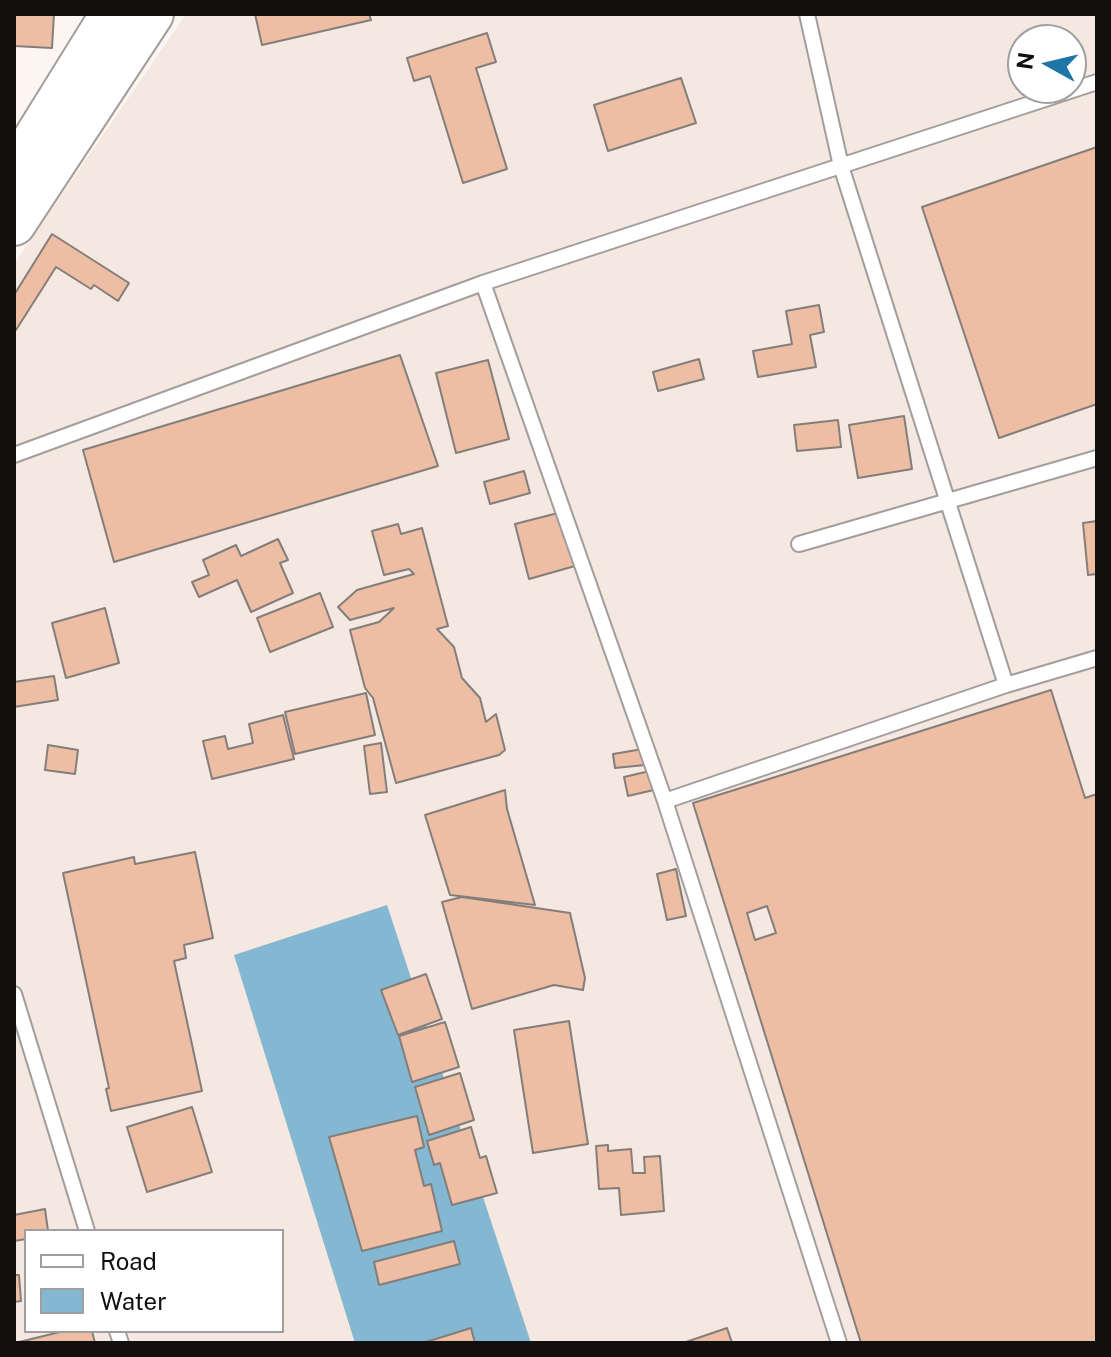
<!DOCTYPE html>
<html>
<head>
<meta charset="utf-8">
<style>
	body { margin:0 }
	#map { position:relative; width:1111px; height:1357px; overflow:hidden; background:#fcf6f3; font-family:"Public Sans",sans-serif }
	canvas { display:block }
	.frame { position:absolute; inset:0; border:16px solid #12100f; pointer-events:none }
	.legend { position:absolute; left:24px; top:1229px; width:260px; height:104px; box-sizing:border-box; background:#fff; border:2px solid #a09f9f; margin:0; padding:10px 14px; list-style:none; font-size:24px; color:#12100f }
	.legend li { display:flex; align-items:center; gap:16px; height:40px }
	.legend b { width:40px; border:2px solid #a09f9f }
	.north { position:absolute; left:1007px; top:24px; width:80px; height:80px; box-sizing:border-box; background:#fff; border:2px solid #a09f9f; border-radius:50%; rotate:278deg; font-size:22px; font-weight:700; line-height:32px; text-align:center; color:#12100f }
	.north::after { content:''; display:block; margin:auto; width:28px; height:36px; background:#1f75a5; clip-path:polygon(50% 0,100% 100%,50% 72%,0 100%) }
</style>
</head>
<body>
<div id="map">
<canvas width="1111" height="1357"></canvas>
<div class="frame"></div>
<ul class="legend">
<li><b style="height:10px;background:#fff"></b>Road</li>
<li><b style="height:22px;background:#84b7d1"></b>Water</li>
</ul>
<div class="north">N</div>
</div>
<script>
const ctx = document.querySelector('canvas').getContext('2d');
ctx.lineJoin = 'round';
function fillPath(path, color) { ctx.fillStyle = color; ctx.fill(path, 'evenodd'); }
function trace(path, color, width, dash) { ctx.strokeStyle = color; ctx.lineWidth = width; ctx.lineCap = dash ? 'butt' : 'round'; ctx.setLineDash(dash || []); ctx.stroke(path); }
fillPath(new Path2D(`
	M186,14H1097V1343H14V264ZM1023,40H1071V88H1023ZM26,1231H282V1331H26Z`), '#f5e8e1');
fillPath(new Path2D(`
	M387,905L531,1343H355L234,955Z`), '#84b7d1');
const building = new Path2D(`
	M14,14H54L52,48L14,46Z
	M255,14H369L371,20L262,45Z
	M487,33L496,62L476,68L507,169L463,183L430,76L414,81L407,58Z
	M681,78L696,123L608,151L594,105Z
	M1097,147V404L999,438L922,207Z
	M52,234L129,283L118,301L94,285L91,289L56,267L16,330L14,328V295Z
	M819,305L824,332L810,335L816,367L758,377L753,351L792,344L786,311Z
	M400,355L438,466L114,562L83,450Z
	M699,359L704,379L658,391L653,372Z
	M488,360L509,439L456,453L436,373Z
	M904,416L912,469L858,478L849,425Z
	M838,420L841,447L797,451L794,425Z
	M524,471L530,493L490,504L484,482Z
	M562,512L575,566L529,579L515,524Z
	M1097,521V574L1088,575L1083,523Z
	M398,524L401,534L422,528L448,626L437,629L454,647L462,678L480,698L486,722L496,714L505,750L499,755L396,783L373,698L365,688L350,630L379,622L394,608L350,620L338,607L357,590L414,574L409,569L384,575L372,531Z
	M278,539L288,560L280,563L293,593L251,612L237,580L199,597L192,582L209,575L203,560L236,545L241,556Z
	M320,593L333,627L270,652L257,618Z
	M105,608L119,663L66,678L52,623Z
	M54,676L58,700L14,707V682Z
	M1051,690L1085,798L1097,794V1343H861L693,803Z
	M366,693L375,735L295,754L285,712Z
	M283,715L294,759L212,779L203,741L225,736L228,749L253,743L249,724Z
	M381,743L387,792L370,794L364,746Z
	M48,745L78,750L75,774L45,770Z
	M643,749L645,765L615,768L613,754Z
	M654,770L658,789L628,796L624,777Z
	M505,790L507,809L535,905L450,895L425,815Z
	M195,852L213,938L184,945L186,958L174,961L202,1091L111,1111L106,1089L109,1088L63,873L134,857L135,864Z
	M676,869L686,916L667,920L657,874Z
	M462,897L570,913L585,978L583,990L554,985L472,1009L442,902Z
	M767,906L776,933L755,940L747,913Z
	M426,974L442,1019L398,1035L381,990Z
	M569,1021L588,1144L533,1153L514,1030Z
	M445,1022L459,1067L412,1082L399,1036Z
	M460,1073L474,1120L429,1135L415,1087Z
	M192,1107L212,1172L147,1192L127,1127Z
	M417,1116L424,1147L415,1150L424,1186L431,1184L442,1231L362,1251L329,1137Z
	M471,1127L480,1158L486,1156L497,1193L452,1205L440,1163L434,1165L427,1141Z
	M608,1145V1151L631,1149L633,1173H645L644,1157L660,1156L664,1211L621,1215L619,1188L599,1189L596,1146Z
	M45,1209L48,1231H26V1239L14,1241V1215Z
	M454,1241L460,1264L379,1285L374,1262Z
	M14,1275H19L21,1301L14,1302Z
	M471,1328L475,1343H423Z
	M727,1328L732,1343H683Z
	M64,1331H92L95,1343H15Z`);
fillPath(building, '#edbea3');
trace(building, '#837e7b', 2);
const lane = new Path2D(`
	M807,14L841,166L1006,685
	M483,283L665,801L839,1343
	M14,455L483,283L1097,82
	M799,544L1097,458
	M665,801L1006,685L1097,658
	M14,994L87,1231
	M117,1331L121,1343`);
const primary = new Path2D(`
	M14,172L112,14
	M14,224L152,14`);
trace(lane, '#a39e9b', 18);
trace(primary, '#a39e9b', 46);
trace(lane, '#fff', 14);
trace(primary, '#fff', 42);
</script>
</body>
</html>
